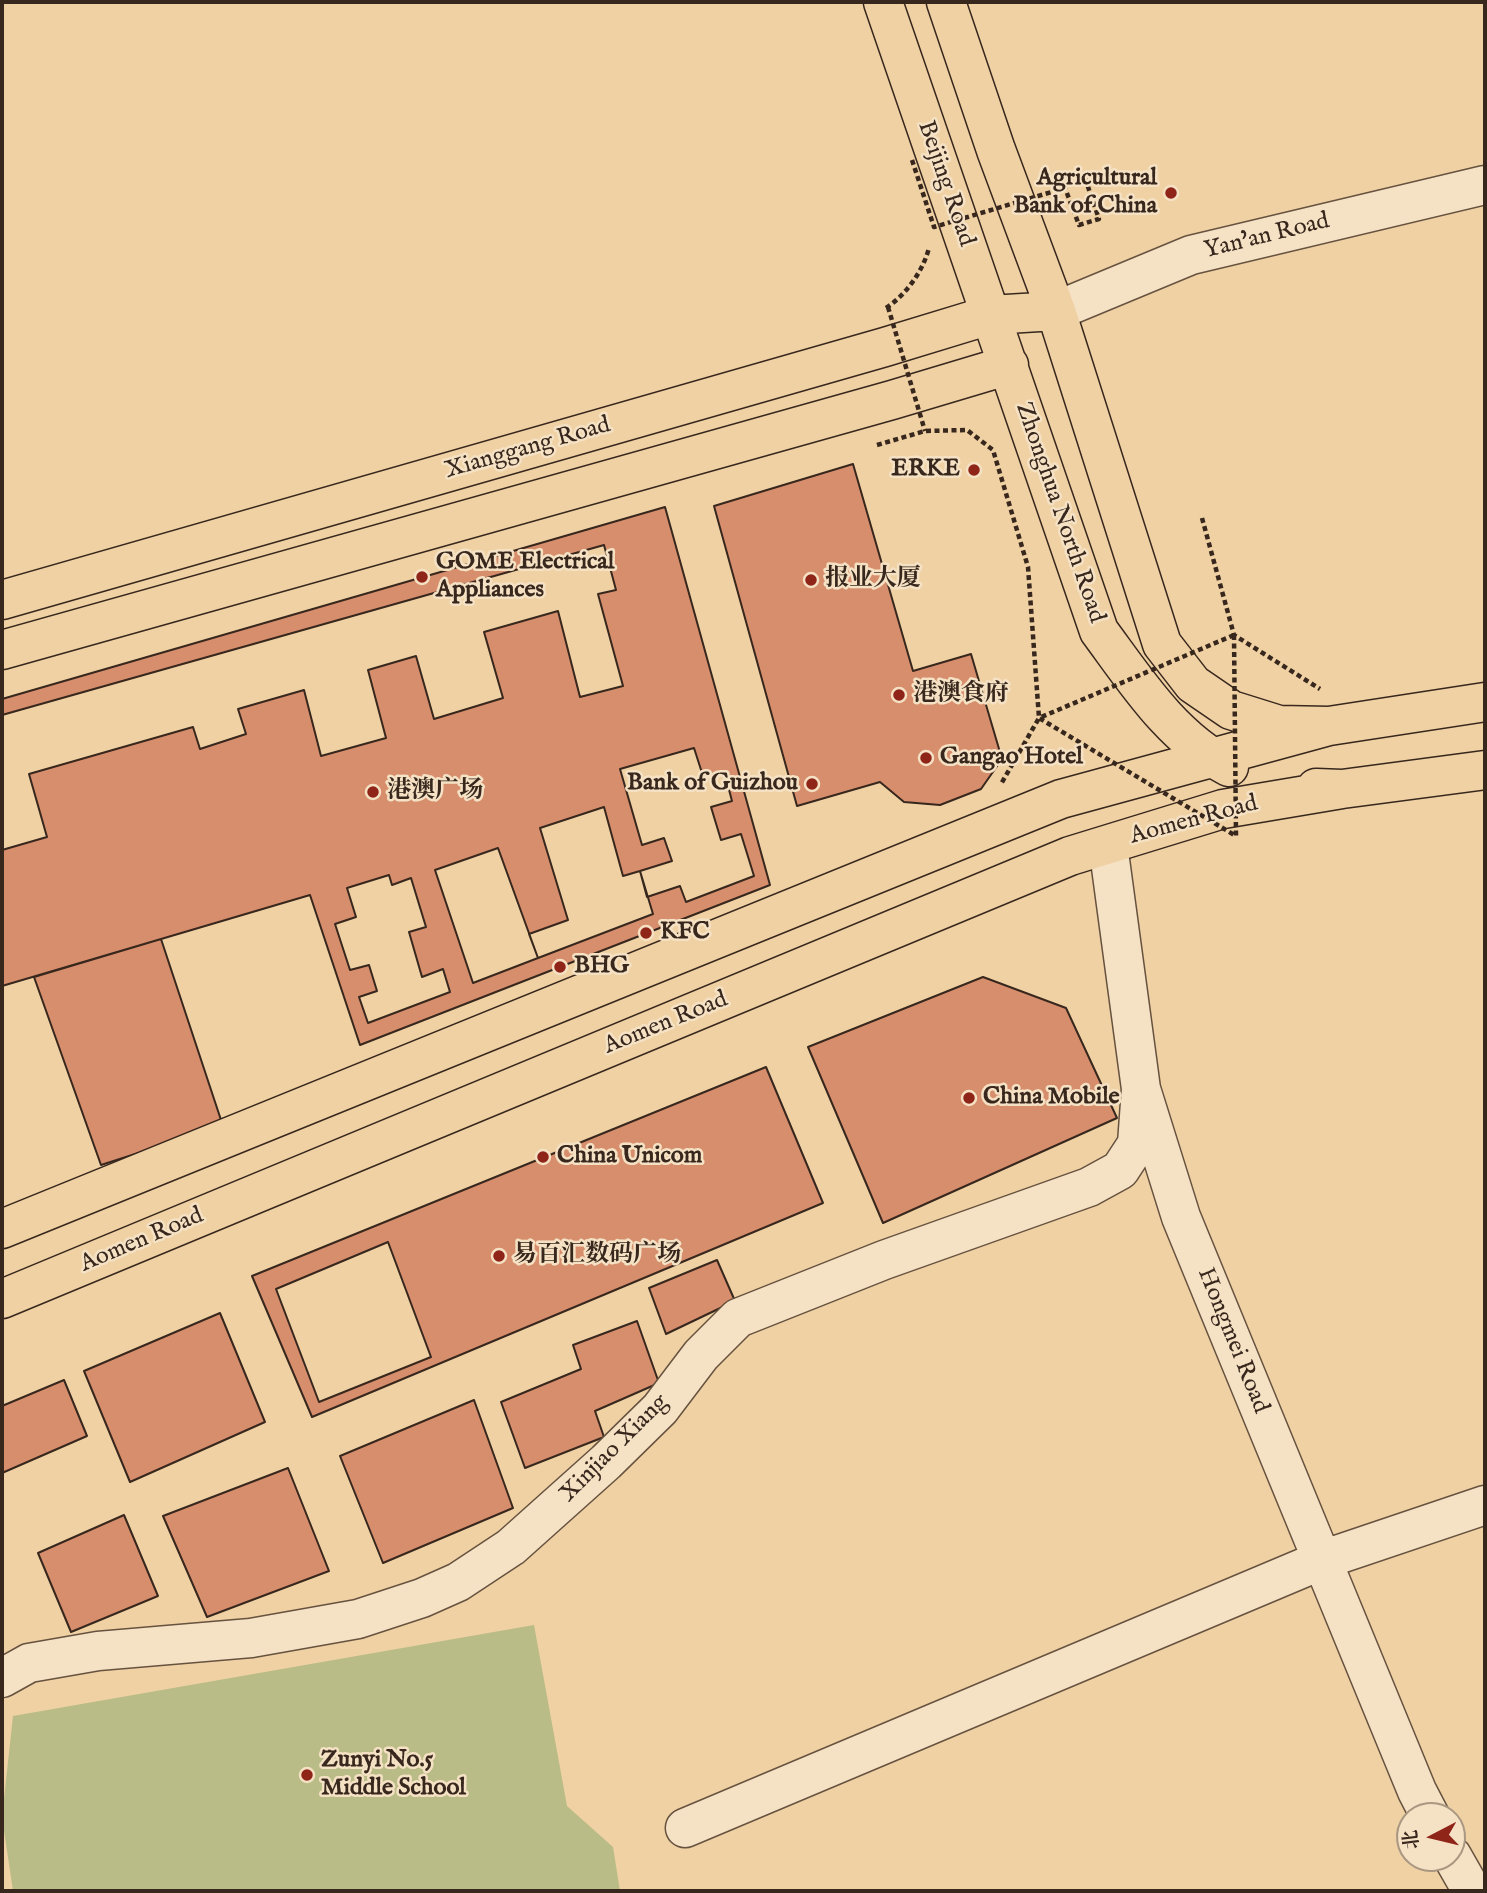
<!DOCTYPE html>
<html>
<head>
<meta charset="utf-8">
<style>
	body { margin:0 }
	#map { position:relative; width:1487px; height:1893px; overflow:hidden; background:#efd1a4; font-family:"IM FELL English","Noto Serif SC",serif }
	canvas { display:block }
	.frame { position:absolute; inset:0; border:4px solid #38271d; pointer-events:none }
	.north { position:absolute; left:1396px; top:1802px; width:70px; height:70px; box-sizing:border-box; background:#f5e1c4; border:2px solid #a99781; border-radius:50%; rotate:263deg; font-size:19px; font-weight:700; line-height:28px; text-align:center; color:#38271d }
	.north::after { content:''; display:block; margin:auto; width:24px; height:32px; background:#8f2418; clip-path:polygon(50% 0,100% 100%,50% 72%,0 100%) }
</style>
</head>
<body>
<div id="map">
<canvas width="1487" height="1893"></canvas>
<div class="frame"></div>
<div class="north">北</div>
</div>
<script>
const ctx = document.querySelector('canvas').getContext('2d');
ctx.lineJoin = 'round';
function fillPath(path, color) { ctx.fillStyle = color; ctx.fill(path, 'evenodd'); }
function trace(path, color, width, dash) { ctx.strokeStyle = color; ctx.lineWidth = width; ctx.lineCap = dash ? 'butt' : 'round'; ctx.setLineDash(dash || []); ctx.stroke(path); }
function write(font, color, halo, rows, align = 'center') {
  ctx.font = font + ' "IM FELL English","Noto Serif SC",serif'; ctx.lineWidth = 5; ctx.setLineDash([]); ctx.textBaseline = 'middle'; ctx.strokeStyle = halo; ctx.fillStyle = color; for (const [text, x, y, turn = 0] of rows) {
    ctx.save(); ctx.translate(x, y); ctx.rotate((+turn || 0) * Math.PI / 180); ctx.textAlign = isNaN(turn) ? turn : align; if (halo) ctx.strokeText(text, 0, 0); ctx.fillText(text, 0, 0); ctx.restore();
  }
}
fillPath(new Path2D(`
	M534,1625L567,1806L613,1847L620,1891H13L2,1817L13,1716Z`), '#b9bc86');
const building = new Path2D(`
	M853,464L913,671L971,654L1002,759L981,789L940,805L904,802L880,782L797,806L714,506Z
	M665,507L770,885L360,1045L310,895L2,986V699Z
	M604,545L616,590L598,594L623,686L580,697L558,611L484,632L503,698L434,719L416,656L368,670L386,738L321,756L304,690L238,709L246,734L200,749L193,727L29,774L47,837L2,850V715Z
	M694,748L703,776L724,771L732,801L711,807L721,840L741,834L754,876L686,902L680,886L647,897L640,871L672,861L664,838L642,845L620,769Z
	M604,807L623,876L640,871L653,914L538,958L529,934L568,920L540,828Z
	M498,848L538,958L473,983L435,870Z
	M389,875L392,885L411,878L426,927L409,932L422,977L443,969L450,992L368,1023L359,997L377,991L369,965L350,970L335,924L356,917L347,888Z
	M161,939L223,1126L101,1165L34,977Z
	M983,977L1066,1008L1117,1118L883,1223L808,1047Z
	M766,1067L823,1203L312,1417L252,1276Z
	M388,1242L431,1357L319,1402L276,1289Z
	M717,1260L735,1301L666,1334L649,1288Z
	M220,1313L265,1422L130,1482L84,1371Z
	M637,1321L659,1383L595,1411L604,1437L525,1468L501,1402L581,1369L573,1345Z
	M64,1380L87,1436L2,1473V1406Z
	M474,1400L513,1508L383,1563L340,1456Z
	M288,1468L329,1571L207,1617L163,1516Z
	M124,1515L158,1596L71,1632L38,1553Z`);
fillPath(building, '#d68e6d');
trace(building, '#38271d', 2);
const minor = new Path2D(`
	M1056,311L1191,255L1485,185
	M1108,845L1141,1089L1181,1217L1417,1791L1430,1816
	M2,1678L29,1663L98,1651L251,1638L358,1619L422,1598L458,1582L511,1547L606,1462L660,1409L701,1355L738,1318L884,1260L1089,1187L1120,1170L1137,1144L1141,1089
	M685,1828L1322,1560L1485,1505
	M1452,1856L1472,1891`);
const major = new Path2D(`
	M883,2L1099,631C1136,681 1172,738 1229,767
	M946,2L996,150L1056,311L1162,644L1193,684L1231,710L1279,725L1329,726L1485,702
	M2,600L885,347L990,315L1056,311
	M2,650L892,400L1009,365
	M1316,788L1342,789L1485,770
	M2,1229L1061,799L1329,726
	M2,1299L1070,856L1223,809L1342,789`);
trace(minor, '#66523f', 41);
trace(major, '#38271d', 41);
trace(new Path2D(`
	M886,308C906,295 923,271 929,248
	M877,445L925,431L967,430L993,450L1028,567L1039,718L1001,784
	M1202,518L1234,635L1320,689`), '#38271d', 4.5, [5, 3.5]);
trace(minor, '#f5e1c4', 38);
trace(major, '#efd1a4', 38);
trace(new Path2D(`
	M912,160L934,227L1065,188L1079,225L1099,219L1085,178
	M888,307L925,431
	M1234,635L1236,836L1039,718Z`), '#38271d', 4.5, [5, 3.5]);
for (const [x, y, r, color] of [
	[1171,193,7,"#8f2418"],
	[974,470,7,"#8f2418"],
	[422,577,7,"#8f2418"],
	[811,580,7,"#8f2418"],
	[899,695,7,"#8f2418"],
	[926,758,7,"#8f2418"],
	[812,784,7,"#8f2418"],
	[373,792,7,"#8f2418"],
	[646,933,7,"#8f2418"],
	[560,967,7,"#8f2418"],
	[969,1098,7,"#8f2418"],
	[543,1157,7,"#8f2418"],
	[499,1256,7,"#8f2418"],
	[307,1775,7,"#8f2418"]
]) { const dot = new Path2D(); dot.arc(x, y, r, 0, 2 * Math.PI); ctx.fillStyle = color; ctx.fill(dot); trace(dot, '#f5e1c4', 2.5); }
write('bold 24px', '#38271d', '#f5e1c4', [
	["Agricultural",1157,179,"right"],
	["Bank of China",1157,207,"right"],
	["ERKE",960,470,"right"],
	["GOME Electrical",436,563],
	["Appliances",436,591],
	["报业大厦",825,580],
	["港澳食府",913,695],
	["Gangao Hotel",940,758],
	["Bank of Guizhou",798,784,"right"],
	["港澳广场",387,792],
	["KFC",660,933],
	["BHG",574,967],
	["China Mobile",983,1098],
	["China Unicom",557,1157],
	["易百汇数码广场",513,1256],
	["Zunyi No.5",321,1761],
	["Middle School",321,1789]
], 'left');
write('24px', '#38271d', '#f5e1c4', [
	["Beijing Road",945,184,71],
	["Yan'an Road",1267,237,-14],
	["Xianggang Road",528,449,-16],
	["Zhonghua North Road",1059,513,71],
	["Aomen Road",1194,821,-15],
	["Aomen Road",666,1024,-22],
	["Aomen Road",142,1241,-23],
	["Hongmei Road",1232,1341,68],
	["Xinjiao Xiang",615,1449,-45]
]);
</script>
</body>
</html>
